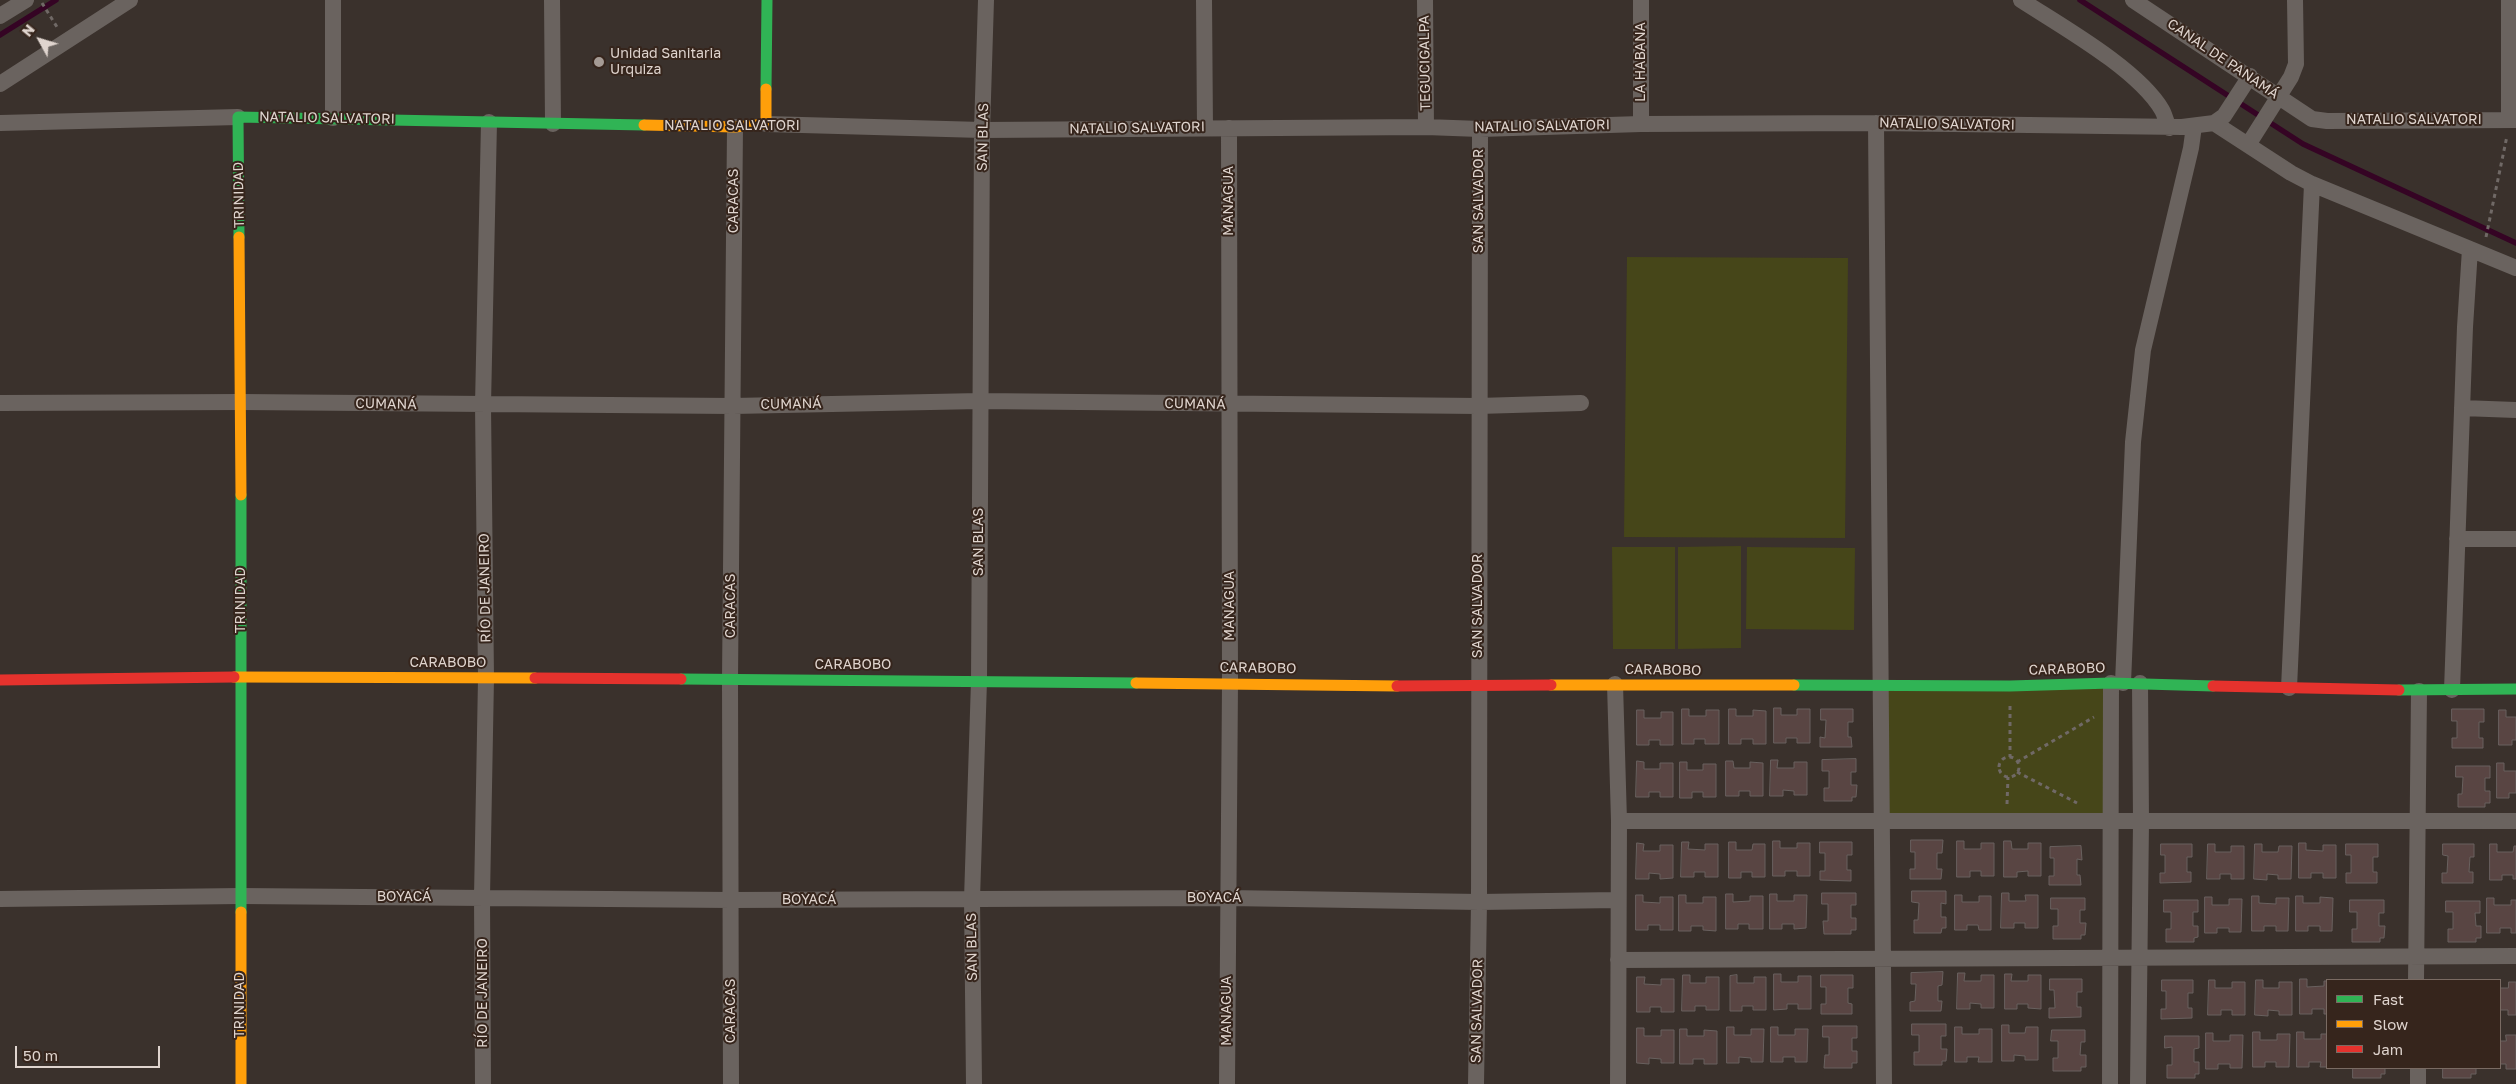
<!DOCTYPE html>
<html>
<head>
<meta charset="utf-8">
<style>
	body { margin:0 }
	#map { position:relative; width:2516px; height:1084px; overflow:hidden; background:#3a312c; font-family:"Golos Text",sans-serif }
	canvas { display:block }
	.legend { position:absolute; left:2326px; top:979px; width:175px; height:90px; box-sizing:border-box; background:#36251c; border:1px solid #7a6b63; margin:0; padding:6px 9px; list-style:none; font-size:15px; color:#dfd4ce }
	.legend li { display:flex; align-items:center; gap:10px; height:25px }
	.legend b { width:25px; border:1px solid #7a6b63 }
	.north { position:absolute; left:15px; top:15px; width:50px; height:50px; -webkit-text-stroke:4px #36251c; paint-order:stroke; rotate:309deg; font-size:14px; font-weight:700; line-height:20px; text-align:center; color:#dfd4ce }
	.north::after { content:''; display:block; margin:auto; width:18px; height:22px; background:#dfd4ce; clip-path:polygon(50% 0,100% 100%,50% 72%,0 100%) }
	.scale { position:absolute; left:15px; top:1046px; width:145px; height:22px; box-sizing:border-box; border:2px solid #dfd4ce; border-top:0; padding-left:6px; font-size:15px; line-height:18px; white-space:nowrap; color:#dfd4ce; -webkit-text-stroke:4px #36251c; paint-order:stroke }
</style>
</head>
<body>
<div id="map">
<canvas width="2516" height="1084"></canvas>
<ul class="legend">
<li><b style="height:6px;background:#30b455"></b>Fast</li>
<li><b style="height:6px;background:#ff9f0a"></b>Slow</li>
<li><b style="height:6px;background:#e5322d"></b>Jam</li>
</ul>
<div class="north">N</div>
<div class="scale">50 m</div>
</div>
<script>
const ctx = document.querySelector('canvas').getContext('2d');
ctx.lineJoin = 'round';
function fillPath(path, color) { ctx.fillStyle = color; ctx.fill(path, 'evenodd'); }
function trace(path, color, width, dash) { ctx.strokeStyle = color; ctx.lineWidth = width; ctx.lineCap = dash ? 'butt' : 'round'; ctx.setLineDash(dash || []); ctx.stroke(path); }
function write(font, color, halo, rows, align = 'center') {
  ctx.font = font + ' "Golos Text",sans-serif'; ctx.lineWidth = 4; ctx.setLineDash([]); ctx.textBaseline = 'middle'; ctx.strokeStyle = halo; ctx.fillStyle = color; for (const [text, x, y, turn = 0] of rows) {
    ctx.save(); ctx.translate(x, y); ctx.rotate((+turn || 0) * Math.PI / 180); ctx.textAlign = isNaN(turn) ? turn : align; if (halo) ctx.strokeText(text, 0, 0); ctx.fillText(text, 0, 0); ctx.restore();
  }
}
fillPath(new Path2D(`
	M1627,257L1848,258L1845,538L1624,537Z
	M1741,546V648L1678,649V547Z
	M1612,547H1675V649H1613Z
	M1747,547L1855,548L1854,630L1746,629Z
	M2111,683V821L1882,823L1883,684Z`), '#464619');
trace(new Path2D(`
	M2080,0L2303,144L2516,243
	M0,35L56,0`), '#350424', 5.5);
const building = new Path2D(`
	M1774,708H1781V715H1797V709H1810V743H1797V738H1786V743H1774Z
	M1682,709H1689V716H1706V710H1719V744H1705V739H1694V744H1682Z
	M1729,709H1736V716H1753V710L1766,711V744H1753V739H1741V744H1729Z
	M1821,709H1853V722H1848V737H1851L1852,747H1820V737L1825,738L1826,720H1821Z
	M2452,709H2484V722H2479V738H2483V748H2452V738H2457V721H2452Z
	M1637,710H1644V718H1661V712H1673V745H1660V740H1649V745H1637Z
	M2499,710H2506V717H2516V740H2512V745H2499Z
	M1856,759V772H1851V785H1857L1856,797H1852V801H1824V788H1829V771H1822V760Z
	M1771,760H1778L1777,768H1794V762H1807V795H1794V791L1783,790V796H1770Z
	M1637,761L1644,762V769H1660V763H1673V797H1660V792H1649V797H1636Z
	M1726,761H1733L1734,768H1750V762L1763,763V796H1750V791H1739V796H1726Z
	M1680,762H1687V770H1703V764H1716V797H1703V792H1692V798H1680Z
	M2497,763H2504V771H2516V793H2509V798H2497Z
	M2456,766H2490V778H2485V791H2490V803H2485V807H2458V794H2462L2463,777H2456Z
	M1911,840H1943L1942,853H1937V869H1942L1941,879H1910V869H1915V852H1911Z
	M1773,841H1780V848H1797V843H1810V876H1797V871H1785V876H1773Z
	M1957,841H1964V849H1981V843H1994V876H1981V871H1970V877H1957Z
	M2004,841H2011L2012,849H2028V843H2041V876H2028V871L2017,872V877H2004Z
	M1682,842H1689L1688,849L1705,850V844H1718V877H1705V872H1694V877H1681Z
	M1729,842H1736V850H1752L1753,844H1765V877H1752V872H1741V878H1729Z
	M1820,842H1852V855H1847V870H1851V881L1820,880V871H1825V853H1820Z
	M1637,843L1644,844L1643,851H1660V845H1673V878L1660,879V874L1649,873V879H1636Z
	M2299,843H2306V850L2323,851V845H2336V878H2323V873H2311V878H2299Z
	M2161,844H2192V857H2187V872H2191V882L2160,883V873H2165V855H2161Z
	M2208,844H2215V852H2231V846H2244V879H2231V874H2220V879H2207Z
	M2255,844H2262V852H2278L2279,846H2292L2291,879H2278V875L2267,874V880L2254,879Z
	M2346,844H2378V857H2373V872H2377V883H2346V873H2351V855H2346Z
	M2443,844H2474V857H2470L2469,872H2473V883H2442V873H2447L2448,856L2443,855Z
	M2490,844H2497V852H2513L2514,846H2516V879H2513V875H2502V880H2490Z
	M2081,846L2082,860L2077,859V875H2080L2081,885H2049V876H2054V858H2050V847Z
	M1912,891H1946V904L1941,903V917H1946V928H1942L1941,933H1914V920H1918L1919,903L1912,902Z
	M1822,893H1856V905H1851V918H1856V930H1851V934H1824L1823,921H1828V904H1822Z
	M2002,893H2009V901H2026L2025,895H2038V928H2025V923H2014V928H2001Z
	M1726,894H1733V902L1750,901V896H1763V929H1749V924H1738V929H1726Z
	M1770,894H1777V901H1794V895H1807L1806,928L1794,929V924H1782V929H1770Z
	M1636,895H1643V902L1660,903V897H1673V930H1660V925H1648V930H1636Z
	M1679,895H1686V903H1703V897H1716V931L1703,930V926H1691V931H1679Z
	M1955,895H1962V902H1979V896H1991V930H1979L1978,925H1967V930H1955Z
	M2252,896H2259V903L2276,904V898H2289L2288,931H2276V926H2264V931H2252Z
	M2296,896H2303V903H2320V897L2333,898L2332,931H2320V926H2308V931H2296Z
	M2205,897H2212V905H2229V899H2242L2241,932H2229V928H2217V933H2205Z
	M2051,898H2085V910H2080V923H2086L2085,935H2081V939H2053V926H2058V909H2051Z
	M2487,898H2494V905H2511V900H2516V933H2511V928H2500V933H2487Z
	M2164,900H2198V912H2193V926H2198V937L2194,938V942H2166V929H2171V912H2164Z
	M2350,900H2384V913H2379V926H2385L2384,938H2380V942H2352V929H2357V912H2350Z
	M2446,901H2480V913H2475L2476,926H2481V938H2476V942H2448V929H2453V912H2446Z
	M1943,972L1942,985L1938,986V1001H1942L1941,1011H1910V1002L1915,1001L1916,984H1911V973Z
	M1958,973H1965L1964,981H1981V975H1994V1008H1981V1004L1970,1003V1009H1957Z
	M1774,974H1781V982H1798V976H1811V1009H1798V1004H1787V1009L1774,1010Z
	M2005,974H2012L2011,981H2028V975H2041V1009L2028,1008V1004H2017V1009H2005Z
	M1683,975H1690V983H1706V977H1719V1010H1706V1006H1695V1011H1682Z
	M1737,975V983H1754V977H1766V1010H1753V1006H1742V1011H1730V976Z
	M1821,975H1853V988H1848V1003L1852,1004V1014H1821V1004H1826V987H1821Z
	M1637,977H1645L1644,984L1661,985V979H1674V1012H1661V1007H1650V1012H1637Z
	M2050,979H2082V992H2077V1007H2081V1017L2049,1018V1008H2055L2054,990H2050Z
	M2300,979H2307V987L2324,986V981H2327V1014H2324V1009H2312V1014H2300Z
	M2162,980H2193V993H2188V1008H2192V1018L2161,1019V1009H2166V991H2162Z
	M2209,980H2215V988H2232V982H2245V1015H2232V1010H2221V1015H2208Z
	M2256,980H2263V988H2279V982H2292V1015H2279V1011L2268,1010V1016L2255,1015Z
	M2509,982H2516V1015H2508V1010H2500V988H2508Z
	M1912,1024H1946V1036H1941V1049H1947L1946,1061H1942V1065H1914V1052H1919V1035H1912Z
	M2002,1025H2009V1033H2025L2026,1027H2038V1060H2025V1056L2014,1055V1061H2002Z
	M1823,1026H1857V1038H1852V1051H1857V1063H1852V1068H1824L1825,1055H1829V1037H1823Z
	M1727,1027H1734V1035H1751V1029H1764L1763,1062H1751V1058L1739,1057V1063H1727Z
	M1771,1027H1778V1035H1795V1029H1808L1807,1062H1795V1057H1783V1062H1771Z
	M1955,1027H1962V1034H1979V1029H1992V1062H1978L1979,1057H1967V1062H1955Z
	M1637,1028H1644V1036H1661V1030H1674V1063H1661V1059L1649,1058V1064L1637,1063Z
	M1680,1029H1687V1036H1704V1030L1717,1031V1064H1704V1059H1693V1064H1680Z
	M2052,1030H2085V1042H2081L2080,1055H2086V1067H2081V1071H2053V1058H2058V1041H2051Z
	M2253,1032H2260V1040H2277V1034H2290L2289,1067H2276V1062H2265V1067H2253Z
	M2297,1032H2304V1039H2321V1034H2327V1067H2320L2321,1062H2309V1067H2297Z
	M2206,1033H2213V1041H2230V1035H2243L2242,1068H2230V1064H2218V1069H2206Z
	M2506,1035H2516V1069H2506V1064H2500V1041H2506Z
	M2165,1036H2199V1048L2194,1049V1062H2199V1074H2195V1078H2167V1065H2172V1047L2165,1048Z
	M2353,1068H2385V1074H2381V1078H2353Z
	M2443,1068H2476V1074H2471V1078H2443Z`);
fillPath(building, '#594543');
trace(building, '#69615f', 1);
trace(new Path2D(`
	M42,3L57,27
	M2486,237L2507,136
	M2010,706V757
	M1999 767a10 10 0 1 1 20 0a10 10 0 1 1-20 0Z
	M2017,762L2094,717
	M2017,772L2077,803
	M2007,804L2008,777`), '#706966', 3, [4, 4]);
trace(new Path2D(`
	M552,0L553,124
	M1204,0L1205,128
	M1425,0L1426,127
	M2021,0C2061,26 2138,69 2162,110C2165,115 2166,122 2169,128
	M2133,0L2312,119L2327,121L2516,120
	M0,16L26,0
	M0,84L130,0
	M333,118V0
	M2509,120V0
	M0,123L238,117
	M1876,123L1884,1084
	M2214,123L2291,173L2312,184L2516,268
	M766,124L982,130L1426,127L1480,129L1641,124L1876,123L2182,127L2214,123L2224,116L2250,76
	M1641,124V0
	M2248,145L2291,77L2296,64L2295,0
	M0,403L241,402L733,406L980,401L1478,406L1581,403
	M2462,408L2516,410
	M2457,539H2516
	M2123,683L2133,442L2143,350L2191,148L2194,126
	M1615,684L1619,821L1618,1084
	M2289,688L2312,184
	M2452,690L2465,327L2470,249
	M1619,821H2516
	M0,899L240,896L731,900L1228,898L1479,902L1617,900
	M1618,960L2516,956
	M2416,980L2419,691
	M2418,1068V1084
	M483,1084L482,897L486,678L483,405L489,122
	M731,1084L730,679L735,127
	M974,1084L972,899L979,681L982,130L986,0
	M1227,1084L1230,683L1229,128
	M1476,1084L1479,902L1480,129
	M2110,1084L2111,683
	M2138,1084L2141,822L2140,683`), '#6a635f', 16);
trace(new Path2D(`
	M766,89L767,0
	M239,237L238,117L644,125
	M241,495V912
	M681,679L1136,683
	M1794,685L2010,686L2111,683L2213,686
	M2399,690L2516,689`), '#30b455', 11);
trace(new Path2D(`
	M644,125L735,127L766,124V89
	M239,237L241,495
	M234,677L535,678
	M1136,683L1397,686
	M1551,685H1794
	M241,912V1084`), '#ff9f0a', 11);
trace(new Path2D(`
	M535,678L681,679
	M0,680L234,677
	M1397,686L1551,685
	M2213,686L2399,690`), '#e5322d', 11);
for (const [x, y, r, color] of [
	[599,62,6,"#a59b95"]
]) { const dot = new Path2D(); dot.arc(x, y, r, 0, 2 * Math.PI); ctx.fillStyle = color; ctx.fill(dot); trace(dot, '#36251c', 2); }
write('14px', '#dfd4ce', '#36251c', [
	["Unidad Sanitaria",610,54],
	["Urquiza",610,70]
], 'left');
write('14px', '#dfd4ce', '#36251c', [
	["CANAL DE PANAMÁ",2223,59,34],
	["LA HABANA",1641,62,-90],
	["TEGUCIGALPA",1425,63,-91],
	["NATALIO SALVATORI",327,118,1],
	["NATALIO SALVATORI",2414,120],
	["NATALIO SALVATORI",1947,124,1],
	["NATALIO SALVATORI",732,126],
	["NATALIO SALVATORI",1542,126,-1],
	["NATALIO SALVATORI",1137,128,-1],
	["SAN BLAS",983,137,-89],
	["TRINIDAD",239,195,-91],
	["CARACAS",734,201,-90],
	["MANAGUA",1229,201,-90],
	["SAN SALVADOR",1479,201,-90],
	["CUMANÁ",386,404,1],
	["CUMANÁ",791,404,-1],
	["CUMANÁ",1195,404,1],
	["SAN BLAS",979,542,-90],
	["RÍO DE JANEIRO",485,588,-91],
	["TRINIDAD",241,600,-90],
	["CARACAS",731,606,-90],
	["MANAGUA",1230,606,-90],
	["SAN SALVADOR",1478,606,-90],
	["CARABOBO",448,663],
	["CARABOBO",853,665],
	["CARABOBO",1258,668,1],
	["CARABOBO",2067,669,-2],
	["CARABOBO",1663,670,1],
	["BOYACÁ",404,897],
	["BOYACÁ",1214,898],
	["BOYACÁ",809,900],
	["SAN BLAS",972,947,-91],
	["RÍO DE JANEIRO",483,993,-90],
	["TRINIDAD",240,1005,-90],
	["CARACAS",731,1011,-90],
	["MANAGUA",1227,1011,-90],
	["SAN SALVADOR",1477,1011,-89]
]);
</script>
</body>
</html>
